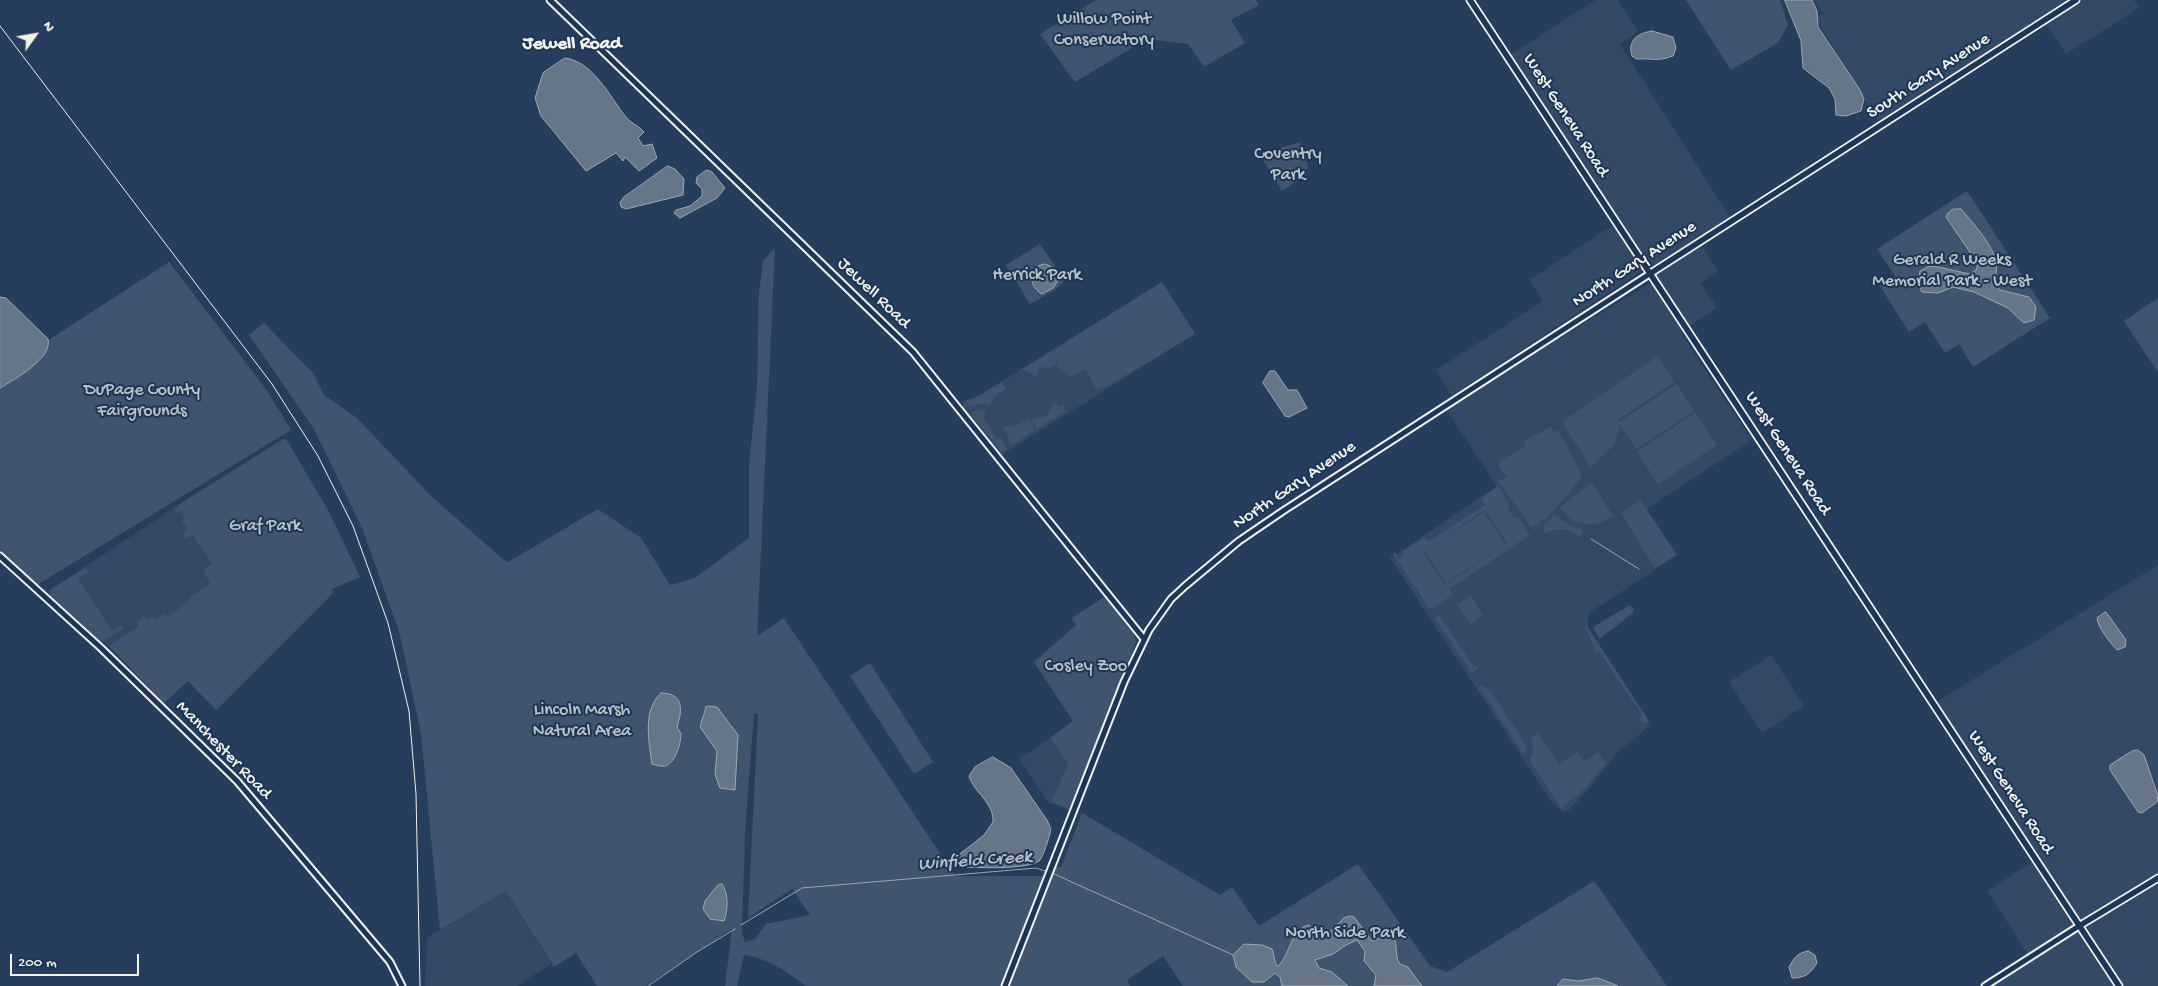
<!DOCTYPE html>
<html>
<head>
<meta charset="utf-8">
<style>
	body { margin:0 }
	#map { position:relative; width:2158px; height:986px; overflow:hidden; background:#263d5d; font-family:"Gochi Hand",sans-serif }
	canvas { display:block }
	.north { position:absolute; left:10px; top:10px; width:50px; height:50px; -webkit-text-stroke:4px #1d3557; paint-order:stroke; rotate:58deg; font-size:14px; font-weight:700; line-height:20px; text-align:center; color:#f4f1e8 }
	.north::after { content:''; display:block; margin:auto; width:18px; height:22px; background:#f4f1e8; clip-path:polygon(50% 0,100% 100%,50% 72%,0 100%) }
	.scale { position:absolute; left:10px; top:954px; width:129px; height:22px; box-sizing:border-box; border:2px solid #f4f1e8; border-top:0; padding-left:6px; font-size:15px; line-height:18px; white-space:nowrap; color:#f4f1e8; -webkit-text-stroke:4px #1d3557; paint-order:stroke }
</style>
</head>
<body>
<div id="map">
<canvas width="2158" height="986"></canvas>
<div class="north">N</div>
<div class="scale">200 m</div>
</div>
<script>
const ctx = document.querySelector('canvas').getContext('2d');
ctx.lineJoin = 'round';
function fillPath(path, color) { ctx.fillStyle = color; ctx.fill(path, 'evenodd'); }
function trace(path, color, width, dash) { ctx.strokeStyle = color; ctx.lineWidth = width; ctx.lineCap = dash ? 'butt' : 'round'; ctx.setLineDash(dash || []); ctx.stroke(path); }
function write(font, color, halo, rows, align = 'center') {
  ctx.font = font + ' "Gochi Hand",sans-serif'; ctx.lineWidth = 4; ctx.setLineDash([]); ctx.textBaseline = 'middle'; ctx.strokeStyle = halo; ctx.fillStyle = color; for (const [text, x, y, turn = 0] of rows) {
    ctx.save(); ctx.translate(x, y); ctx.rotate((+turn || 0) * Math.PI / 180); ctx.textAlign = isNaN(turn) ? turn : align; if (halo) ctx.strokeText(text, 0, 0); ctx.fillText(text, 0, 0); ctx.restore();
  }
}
fillPath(new Path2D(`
	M1596,0H1618L1638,32L1620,44L1731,219L1651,271L1508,56Z
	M1814,0H2074L1880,124L1815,18L1823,13Z
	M2080,0H2134L2139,8L2066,54L2044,22Z
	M1615,224L1646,268L1452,396L1436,370L1543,301L1529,280Z
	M1700,243L1718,271L1701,283L1717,308L1688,327L1653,273Z
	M1162,282L1195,334L1000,456L960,407Z
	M1652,282L1685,330L1681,333L1752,440L1647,509L1677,555L1589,613L1587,626L1651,725L1618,752L1583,796L1568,811L1563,812L1552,803L1389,556L1397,554L1497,486L1445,408Z
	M286,439L329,512L360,577L332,589L333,593L216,710L188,681L164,703L109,646L47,592L178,505Z
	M2158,565V877L2080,922L1935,703Z
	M1771,655L1804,706L1762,733L1729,682Z
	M1050,738L1068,764L1050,805L1019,759Z
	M2035,860L2078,926L2029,956L1987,891Z
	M2158,880V986H2120L2082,928Z
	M506,891L551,964L517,986H425L427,938Z
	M2080,930L2117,986H1988L2018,968Z`), '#334966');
fillPath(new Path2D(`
	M1096,0H1256L1259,5L1231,20L1245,43L1204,67L1188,44L1147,39L1075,82L1040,34Z
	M1686,0H1780L1788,25L1778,43L1731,70Z
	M1300,142L1308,167L1303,177L1282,191L1263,160L1281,148Z
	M1967,191L2050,318L1973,367L1959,344L1945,353L1925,322L1909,332L1880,286L1895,276L1877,249Z
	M1040,244L1062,276L1063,283L1055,290L1030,304L1006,265Z
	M775,248L757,636L784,618L955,876H1049L1052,867H1061L1082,813L1220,895L1232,887L1259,926L1358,864L1430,966L1447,972L1594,881L1667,986H1183L1163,956L1127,980L1130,986H806C787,972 768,958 744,955L737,986H725L732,929L646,986H597L576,953L554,967L506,891L440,930L421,734L399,631L362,528L314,429L249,335L264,323L313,373L324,395L357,418L431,496L505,561L508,562L598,509L641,538L670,585L695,578L749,538V465L757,388L759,293L763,261ZM754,713L758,714L748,918L792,889L810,915L766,924L755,939L745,942L742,933L745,832Z
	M169,262L266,389L291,430L37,585L0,552V374L44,343Z
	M1162,282L1195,334L1111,384L1098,389H1096L1085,369L1071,377L1057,367L1058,361L1055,363L1057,366L1053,365L1048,369L1046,366L1041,369L1039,368L1036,377L1027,370H1021Z
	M2158,298V371H2157L2124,321Z
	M1658,356L1675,382L1619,419V422L1677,384L1694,411L1636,449L1620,425L1615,444L1591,467L1563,424L1564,420Z
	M1002,382L1006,389L994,396L990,406L984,403L966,407L962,402L979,396Z
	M1055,401L1059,407L1064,405L1065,412L1037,429L1030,419L1046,416Z
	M983,409L986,414L983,417L997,439L1001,438L1007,448L1006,451L1001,452L999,449L970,412Z
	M1695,413L1717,445L1658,484L1637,452Z
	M1029,419L1035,430L1012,445L1003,426L1013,427Z
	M1551,427L1554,432L1558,430L1580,471L1581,479L1544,521L1540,518V524L1531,527L1498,481L1507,477L1499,467L1500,461L1526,446L1524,441Z
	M283,439H286L329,512L360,577L332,589L333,593L216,710L188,681L164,703L109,646L138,627V621L144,617L147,620L152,617L154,620L166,613L168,616L187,603L188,599L191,605L189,598L210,584L203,570L212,564L206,555V551L204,552L193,535L185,538L183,534L187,528L182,521L184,517L180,511L177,513L174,509L179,507L178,505Z
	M1590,484H1593L1613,516C1595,529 1572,527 1560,507Z
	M1498,486L1509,504L1508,510L1515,518L1518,517L1530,535L1449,589L1453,595L1430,609L1393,554L1395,552L1399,558L1403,555L1402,552L1425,537L1429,541L1485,505L1481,498ZM1483,511H1486L1507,543L1445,585L1423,552Z
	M1640,500L1677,555L1655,568L1621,513Z
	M1484,512L1505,544L1446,583L1425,551Z
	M1554,515L1571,526L1582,529L1583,532L1578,539V535C1567,528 1556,528 1544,534L1543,532L1545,530L1543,526Z
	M86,568L88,572L78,578L112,631L121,625L123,627L122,630L103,641L101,642L50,595L51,589Z
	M1473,594L1472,598L1483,615L1471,624L1457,605Z
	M1103,598L1107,600L1134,635L1136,642L1069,810L1051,802L1068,764L1050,738L1073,721L1034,662L1076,625L1071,618Z
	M1630,605L1634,610L1632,614L1599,639L1593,627Z
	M1442,613L1440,616L1474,667L1477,665V669L1472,673L1435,618Z
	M1588,621L1587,626L1649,721L1644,724L1640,719L1642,716L1641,713L1599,651L1596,653L1585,627Z
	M870,663L933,762L914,774L850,676Z
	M1479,686H1484L1489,689L1526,745L1525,754L1521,753V750L1481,689L1478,691Z
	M1538,733L1559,764L1577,752L1584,761L1598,752L1606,764L1582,791L1561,808L1529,760L1534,750L1531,738Z`), '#40546f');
const water = new Path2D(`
	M1785,0H1812L1817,11L1818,27L1860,90L1864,99L1861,111L1846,116L1836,115L1835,99L1829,88L1803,68L1801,41Z
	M1652,31L1673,37L1676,48L1673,56C1657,62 1652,58 1636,59L1632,56C1627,40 1638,33 1652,31Z
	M565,58C594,62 609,96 626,117C632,124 639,126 644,132L638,138L643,146L652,144L657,158L639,171L625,157L623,161L616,153L586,171L541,116L535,98L543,73Z
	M668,166L675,169L684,179L683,195L626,209L621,207L620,202L624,197Z
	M707,170L712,172L725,188L717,198L680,218L674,213L676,210L690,206L702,196V189L696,183L697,177Z
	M1954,209H1961C1972,222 1994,246 1996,263C1998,273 1992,281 2000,290L2029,297L2036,307L2034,320L2024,323L2008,308L1974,292L1953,287L1938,293L1922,292L1918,283L1920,271L1930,266L1938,267L1970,274L1976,270L1978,264L1946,217L1948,213Z
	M1045,264C1052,265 1059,274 1058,281L1053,288L1042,294C1030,287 1029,275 1038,266Z
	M0,297L6,298L48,339C53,358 15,379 0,388Z
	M1270,371H1275L1288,390H1297L1307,408L1289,417L1285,416L1263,383Z
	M2106,612L2126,640L2125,647L2117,650C2109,641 2099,630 2097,618Z
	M661,693C685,693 682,711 677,727L681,734C681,743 675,764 665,766C661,767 656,765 652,764C649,741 642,711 661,693Z
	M708,706L717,707L738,735L735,790L720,788L715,774L717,751L700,727L706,707Z
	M2138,750L2144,755L2158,796L2157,802L2142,813L2138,812L2110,770V765L2132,751Z
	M993,757L1011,768L1047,820L1051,829C1050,835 1043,858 1039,861C1026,870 972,868 955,866L952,860L984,835L993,822C994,802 974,793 969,776L975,767Z
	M722,884C729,894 728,910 724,921L710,919L703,909L705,901L718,885Z
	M1350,916L1354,917L1372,941L1391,934C1400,943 1393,955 1400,964L1408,967L1422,986H1374L1376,975L1364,961L1365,951L1357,940L1346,945L1333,954L1315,960L1319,968L1332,972L1348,986H1282L1280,977L1275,973L1264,982H1252L1236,967L1233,955L1244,944L1262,945L1272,949L1276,965L1278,966C1290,956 1290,929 1309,925L1322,935H1327L1344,918Z
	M1808,951L1815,955L1817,963C1810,974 1805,978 1792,978L1789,967C1794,958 1797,953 1808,951Z
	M1598,978L1618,986H1557L1563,979L1578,981Z`);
fillPath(water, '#677588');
trace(water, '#9fa7ae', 1);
trace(new Path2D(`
	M1591,539L1639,569
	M1052,873L1233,955
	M741,925L802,888L1036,868L1048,872
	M648,986L697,952L735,929`), '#9fa7ae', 1);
const tertiary = new Path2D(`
	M550,0L913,352L1144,639
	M0,556L101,648L237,781L390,962L402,986
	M1005,986L1124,682L1149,630L1171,599L1185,586L1239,541L1283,511L1651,273
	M1985,986L2079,926`);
const secondary = new Path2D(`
	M1470,0L2119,986
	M1651,273L2076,0
	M2079,926L2158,878`);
trace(tertiary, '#f4f1e8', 9);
trace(secondary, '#f4f1e8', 9);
trace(tertiary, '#1d3557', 5);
trace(secondary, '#1d3557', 5.5);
trace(new Path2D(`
	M0,26L272,384L318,456L353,526L388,623L409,711L416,794L420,986`), '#f4f1e8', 1);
write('18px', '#bec2c4', '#1d3557', [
	["Willow Point",1104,20],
	["Conservatory",1104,41],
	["Coventry",1288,155],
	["Park",1288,176],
	["Gerald R Weeks",1952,261],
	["Memorial Park - West",1952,282],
	["Herrick Park",1037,276],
	["DuPage County",142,391],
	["Fairgrounds",142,412],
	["Graf Park",265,527],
	["Cosley Zoo",1086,667],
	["Lincoln Marsh",582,711],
	["Natural Area",582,732],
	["North Side Park",1345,934]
]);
write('18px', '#f4f1e8', '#1d3557', [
	["South Gary Avenue",1929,77,-33],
	["West Geneva Road",1565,116,57],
	["North Gary Avenue",1635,265,-33],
	["Jewell Road",873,294,44],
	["West Geneva Road",1787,454,57],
	["North Gary Avenue",1295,486,-34],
	["Manchester Road",223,751,46],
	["West Geneva Road",2010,793,57]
]);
write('bold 19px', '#f4f1e8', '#1d3557', [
	["Jewell Road",572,45]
]);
write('italic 19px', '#bcbfc2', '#1d3557', [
	["Winfield Creek",975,862,-4]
]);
</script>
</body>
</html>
